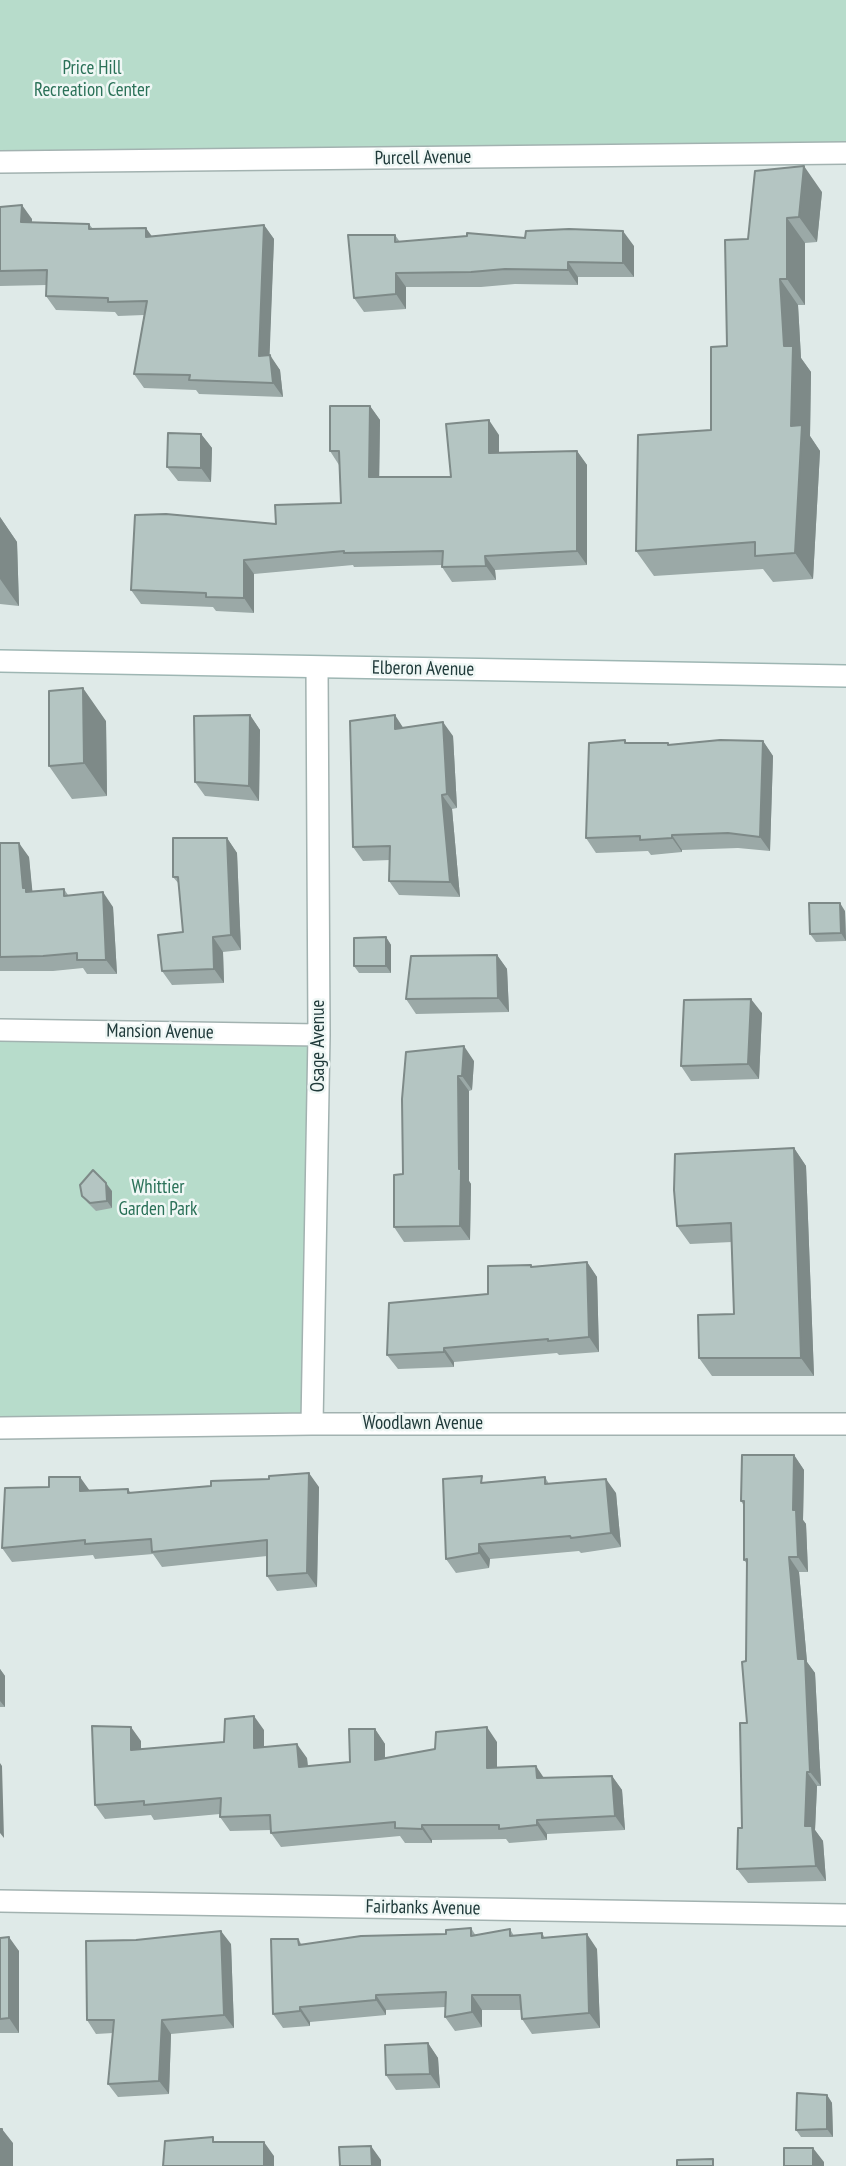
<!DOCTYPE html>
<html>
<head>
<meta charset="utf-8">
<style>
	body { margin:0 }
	canvas { display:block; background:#dfeae8 }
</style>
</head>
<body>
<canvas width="846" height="2166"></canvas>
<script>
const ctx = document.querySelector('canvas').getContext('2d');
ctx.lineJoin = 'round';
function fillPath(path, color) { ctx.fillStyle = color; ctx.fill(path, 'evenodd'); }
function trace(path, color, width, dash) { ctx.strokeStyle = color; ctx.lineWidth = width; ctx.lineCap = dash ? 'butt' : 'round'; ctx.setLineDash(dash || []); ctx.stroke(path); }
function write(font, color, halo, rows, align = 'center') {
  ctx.font = font + ' "PT Sans Narrow",sans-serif'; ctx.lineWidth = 5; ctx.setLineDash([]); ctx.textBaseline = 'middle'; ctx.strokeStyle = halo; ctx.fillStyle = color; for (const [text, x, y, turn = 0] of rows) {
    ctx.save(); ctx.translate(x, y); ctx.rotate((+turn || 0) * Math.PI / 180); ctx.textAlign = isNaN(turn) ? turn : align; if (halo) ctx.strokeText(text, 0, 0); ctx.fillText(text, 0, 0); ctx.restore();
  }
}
fillPath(new Path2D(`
	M0,0H846V153L0,162Z
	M0,1030L319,1035L312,1424L0,1428Z`), '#b7dccb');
const street = new Path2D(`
	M0,162L846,153
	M0,1030L319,1035
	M312,1424L319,1035L317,668
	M0,1428L312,1424H846
	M0,1901L846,1915`);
const secondary = new Path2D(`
	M0,661L846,676`);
trace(street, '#a2b2b0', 24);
trace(secondary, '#9eb6b3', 24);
trace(street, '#fff', 21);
trace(secondary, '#fff', 21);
fillPath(new Path2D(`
	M822,192L817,242L805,243V305H798L801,358L811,372L810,436L820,451L813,579L773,582L763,569L654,576L636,551L711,430L748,239Z
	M0,207L32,219V223L89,224L93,229L152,236L264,225L274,239L269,356L280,370L283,397L199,394L196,390L144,388L134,374L144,315L118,316L115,312L56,310L46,296L47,285L0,286Z
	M395,235L400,242L525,238L634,246V277H578V285L515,284L481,287H406V309L364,312L354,298Z
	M370,406L380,420L379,477H451L499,435V453L577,451L587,465V565L495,570L496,580L452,582L442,567V565L354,567L353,565L254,574V613L216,611L213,607L141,604L131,590L341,503L339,465L330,451Z
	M201,434L212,448L211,482L178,481L167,467Z
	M0,517L17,542L19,606L0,604Z
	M250,715L260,730L259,801L205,796L195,782Z
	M106,721L107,796L72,799L49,766Z
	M404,728L453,736L457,808L452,809L460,897L399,895L389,881L390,860L363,861L353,847Z
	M625,740L627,743L670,745L763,741L773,756L770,851L738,848L682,850V852L651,855L648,851L596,853L586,838Z
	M227,838L237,853L241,950L223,952L224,983L172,985L162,971L183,932L179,884L173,877Z
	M0,843L29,857L32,892L64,889L68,895L113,907L117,974H87L83,968L53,971H0Z
	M845,911L846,941L816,942L810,934Z
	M386,937L391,945V973H359L354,966Z
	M497,955L507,969L509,1012L416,1014L406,999Z
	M762,1013L759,1079L691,1081L681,1066Z
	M474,1061L472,1090L469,1091V1181L471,1184L470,1240L404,1242L394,1227L403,1174L402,1099Z
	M794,1148L806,1166L814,1376H712L699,1358L734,1314L732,1242L690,1244L677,1226Z
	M112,1191V1208L96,1211L88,1203L82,1196Z
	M587,1262L597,1277L599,1352L559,1355L557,1353L454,1362V1367L398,1369L387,1355L488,1294L531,1265L532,1267Z
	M794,1455L804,1470L803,1520L806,1524L808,1572H799L807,1662L815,1673L821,1786H817L815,1830L823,1841L826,1881L748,1883L737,1869L742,1828L747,1723V1564L744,1560V1506L741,1501Z
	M545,1477L549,1484L616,1493L621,1547L581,1553L579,1551L490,1559L489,1568L456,1573L446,1559L486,1482Z
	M49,1487L89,1490L128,1489L131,1493L319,1487L317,1587L277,1591L267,1576V1556L162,1567L153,1554L95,1559L93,1555L12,1562L2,1548Z
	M0,1669L5,1676V1707H0Z
	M375,1729L385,1744V1758L497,1742V1767L545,1778L612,1776L622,1790L625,1830L547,1834V1840L509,1843L506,1839L432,1840V1843H405L400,1836L281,1847L271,1833V1830L230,1831L220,1817V1814L154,1820L151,1815L105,1819L95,1805L141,1741V1749L224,1742L264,1730V1747L307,1758L308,1766L350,1762Z
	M471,1928L476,1936L510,1929L514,1936L542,1933L545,1938L597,1949L600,2028L532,2034L522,2019L521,2010H482V2027L455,2031L445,2017V2007L386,2010V2015L310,2022V2026L283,2028L273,2014L298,1939L302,1945L446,1934Z
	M0,1938L19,1951V2033H0Z
	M231,1944L234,2028L171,2034L169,2094L118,2097L108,2084L113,2033L96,2034L87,2020Z
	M428,2043L438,2058L440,2088L396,2090L386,2075Z
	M827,2095L832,2103L833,2137H801L796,2130Z`), '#9ba9a7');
fillPath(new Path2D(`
	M804,166L822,192L817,242L799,217Z
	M22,205L32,219L31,236L21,222Z
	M787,218L805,243V305L787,279Z
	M264,225L274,239L269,371L259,356Z
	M146,228L156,242L146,237Z
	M623,231L634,246V277L623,263Z
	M568,262L578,277V285L568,270Z
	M396,273L406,287V309L396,294Z
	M780,279L798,305L801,358L811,372L810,436L820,451L813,579L795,553L791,426L784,346Z
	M270,355L280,370L283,397L273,383Z
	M370,406L380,420L379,491L369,477Z
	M489,420L499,435V467L489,453Z
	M201,434L212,448L211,482L201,468Z
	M577,451L587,465V565L577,551Z
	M0,517L17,542L19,606L0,579Z
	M485,556L495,570L496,580L486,566Z
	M244,560L254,574V613L244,598Z
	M83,688L106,721L107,796L84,763Z
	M250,715L260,730L259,801L249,786Z
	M395,715L404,729H395Z
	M443,722L453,736L457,808L447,794Z
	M763,741L773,756L770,851L760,837Z
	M442,795L452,809L460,897L450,882Z
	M672,835L682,850V852L672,838Z
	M227,838L237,853L241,950L231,935Z
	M19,843L29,857L33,897L36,907L23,888Z
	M103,892L113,907L117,974L106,960Z
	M840,903L845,911L846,941L841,933Z
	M213,937L223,952L224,983L214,969Z
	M386,937L391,945V973L386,966Z
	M497,955L507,969L509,1012L498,998Z
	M751,999L762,1013L759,1079L748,1064Z
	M464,1046L474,1061L472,1090L462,1076Z
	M458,1076L469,1091V1181L471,1184L470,1240L460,1226Z
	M794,1148L806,1166L814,1376L801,1358Z
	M106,1183L112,1191V1208L107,1201Z
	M587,1262L597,1277L599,1352L589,1337Z
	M444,1348L454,1362V1367L444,1352Z
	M794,1455L804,1470L803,1520L806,1524L808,1572L798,1557L793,1510Z
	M309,1473L319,1487L317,1587L307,1573Z
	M80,1477L90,1491H80Z
	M606,1479L616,1493L621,1547L611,1533Z
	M479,1544L490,1559L489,1568L479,1553Z
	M789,1557L799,1572L807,1662L815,1673L821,1786L810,1772L798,1659Z
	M0,1669L5,1676V1707L0,1701Z
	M254,1716L264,1730V1762L254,1748Z
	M131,1727L141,1741V1764L131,1750Z
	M487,1727L497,1742V1782L487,1768Z
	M375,1729L385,1744V1775L375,1760Z
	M297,1744L307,1758L309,1781L299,1767Z
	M0,1763L2,1766L4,1838L0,1833Z
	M536,1766L546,1781L537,1778Z
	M807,1772L817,1786L815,1830L823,1841L826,1881L816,1866L805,1826Z
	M612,1776L622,1790L625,1830L615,1816Z
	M537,1820L547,1834V1840L537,1825Z
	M422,1825L432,1840V1843L422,1829Z
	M221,1931L231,1944L234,2028L224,2015Z
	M587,1934L597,1949L600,2028L589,2013Z
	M9,1937L19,1951V2033L9,2018Z
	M376,1995L386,2010V2015L376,2000Z
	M472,1995L482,2010V2027L472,2012Z
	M300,2007L310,2022V2026L300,2011Z
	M162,2020L171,2034L169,2094L159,2081Z
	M428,2043L438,2058L440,2088L430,2074Z
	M827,2095L832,2103L833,2137L827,2129Z
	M2,2129L13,2143V2166H2Z
	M264,2142L274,2156V2166H264Z
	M371,2146L381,2160V2166H372Z
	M813,2148L824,2162V2166H813Z`), '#7e8a88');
const building = new Path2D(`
	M804,166L799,217L787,218V279H780L784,346H793L791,426L802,425L795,553L755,556V542L636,551L638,435L711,430V347L727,346L725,240L748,239L755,171Z
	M22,205L21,222L89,224V229L146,228V237L264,225L259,356L270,355L273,383L189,380L190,375L134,374L147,301L108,302V298L46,296L47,270L0,271V207Z
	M569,229L623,231V263L568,262V270L505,269L471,272L396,273V294L354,298L348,235H395V242L467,236V233L525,238L526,231Z
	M330,406H370L369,477H451L446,424L489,420V453L577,451V551L485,556L486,566L442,567L443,551L344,553V551L244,560V598L206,597V593L131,590L135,515L166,514L276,524L275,505L341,503L339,451H330Z
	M168,433L201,434V468L167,467Z
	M83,688L84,763L49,766V691Z
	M250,715L249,786L195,782L194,716Z
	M395,715V729L443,722L447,794L442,795L450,882L389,881L390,846L353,847L350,721Z
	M625,740V743H668V745L720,740L763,741L760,837L728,833L672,835V838L640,840V836L586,838L589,743Z
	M173,838H227L231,935L213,937L214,969L162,971L158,935L183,932L178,877H173Z
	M0,843H19L23,888H26V892L64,889V896L103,892L106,960H77V953L43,956L0,957Z
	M809,903H840L841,933L810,934Z
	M386,937V966H354V938Z
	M497,955L498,998L406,999L411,956Z
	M751,999L748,1064L681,1066L684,1000Z
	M464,1046L462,1076H458L459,1169H461L460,1226L394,1227V1175L403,1174L402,1099L406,1052Z
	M794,1148L801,1358H699L698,1315L734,1314L731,1223L677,1226L674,1190L675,1154Z
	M93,1170L106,1183L107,1201L90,1203L82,1196L80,1185Z
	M587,1262L589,1337L548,1341V1339L444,1348V1352L387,1355L389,1303L488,1294V1266L531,1265V1267Z
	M742,1455H794L793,1510H796L798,1557H789L798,1659H805L810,1772H807L805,1826H812L816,1866L737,1869L738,1828H742L740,1723H747L742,1662L746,1661L747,1559L744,1560V1501H741Z
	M309,1473L307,1573L267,1576V1540L152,1552L151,1539L85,1544V1540L2,1548L5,1488L49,1487V1477H80V1491L128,1489V1493L211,1486V1481L269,1479V1476Z
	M482,1476L481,1483L545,1477V1484L606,1479L611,1533L571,1538L570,1536L479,1544V1553L446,1559L443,1479Z
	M254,1716V1748L297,1744L299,1767L350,1762L349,1729H375V1760L435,1749L436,1732L487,1727V1768L536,1766L537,1778L612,1776L615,1816L537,1820V1825L499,1829V1825H422V1829L395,1828V1822L271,1833L270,1815L220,1817L221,1798L144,1805V1801L95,1805L92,1726L131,1727V1750L224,1742L225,1719Z
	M471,1928V1936L510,1929V1936L542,1933V1938L587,1934L589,2013L522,2019L520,1995H472V2012L445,2017L446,1992L376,1995V2000L300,2007V2011L273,2014L271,1939H298L299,1945L361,1936L446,1934V1930Z
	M221,1931L224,2015L162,2020L159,2081L108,2084L114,2020H87L86,1941L136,1940Z
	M9,1937V2018L0,2019V1938Z
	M428,2043L430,2074L386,2075L385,2045Z
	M797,2093L827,2095V2129L796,2130Z
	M0,2129H2V2166H0Z
	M213,2137V2142H264V2166H163L165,2141Z
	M371,2146L372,2166H340L339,2147Z
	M784,2148H813V2166H784Z
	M713,2159V2166H677V2160Z`);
fillPath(building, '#b4c5c2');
trace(building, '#7e8a88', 2);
write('19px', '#2a7158', '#eff7f5', [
	["Price Hill",92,69],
	["Recreation Center",92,91],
	["Whittier",158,1188],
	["Garden Park",158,1210]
]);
write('19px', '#203a3a', '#eff7f5', [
	["Purcell Avenue",423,158,-1],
	["Elberon Avenue",423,669,1],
	["Mansion Avenue",160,1032,1],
	["Osage Avenue",319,1046,-90],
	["Woodlawn Avenue",423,1424],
	["Fairbanks Avenue",423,1908,1]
]);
</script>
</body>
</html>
